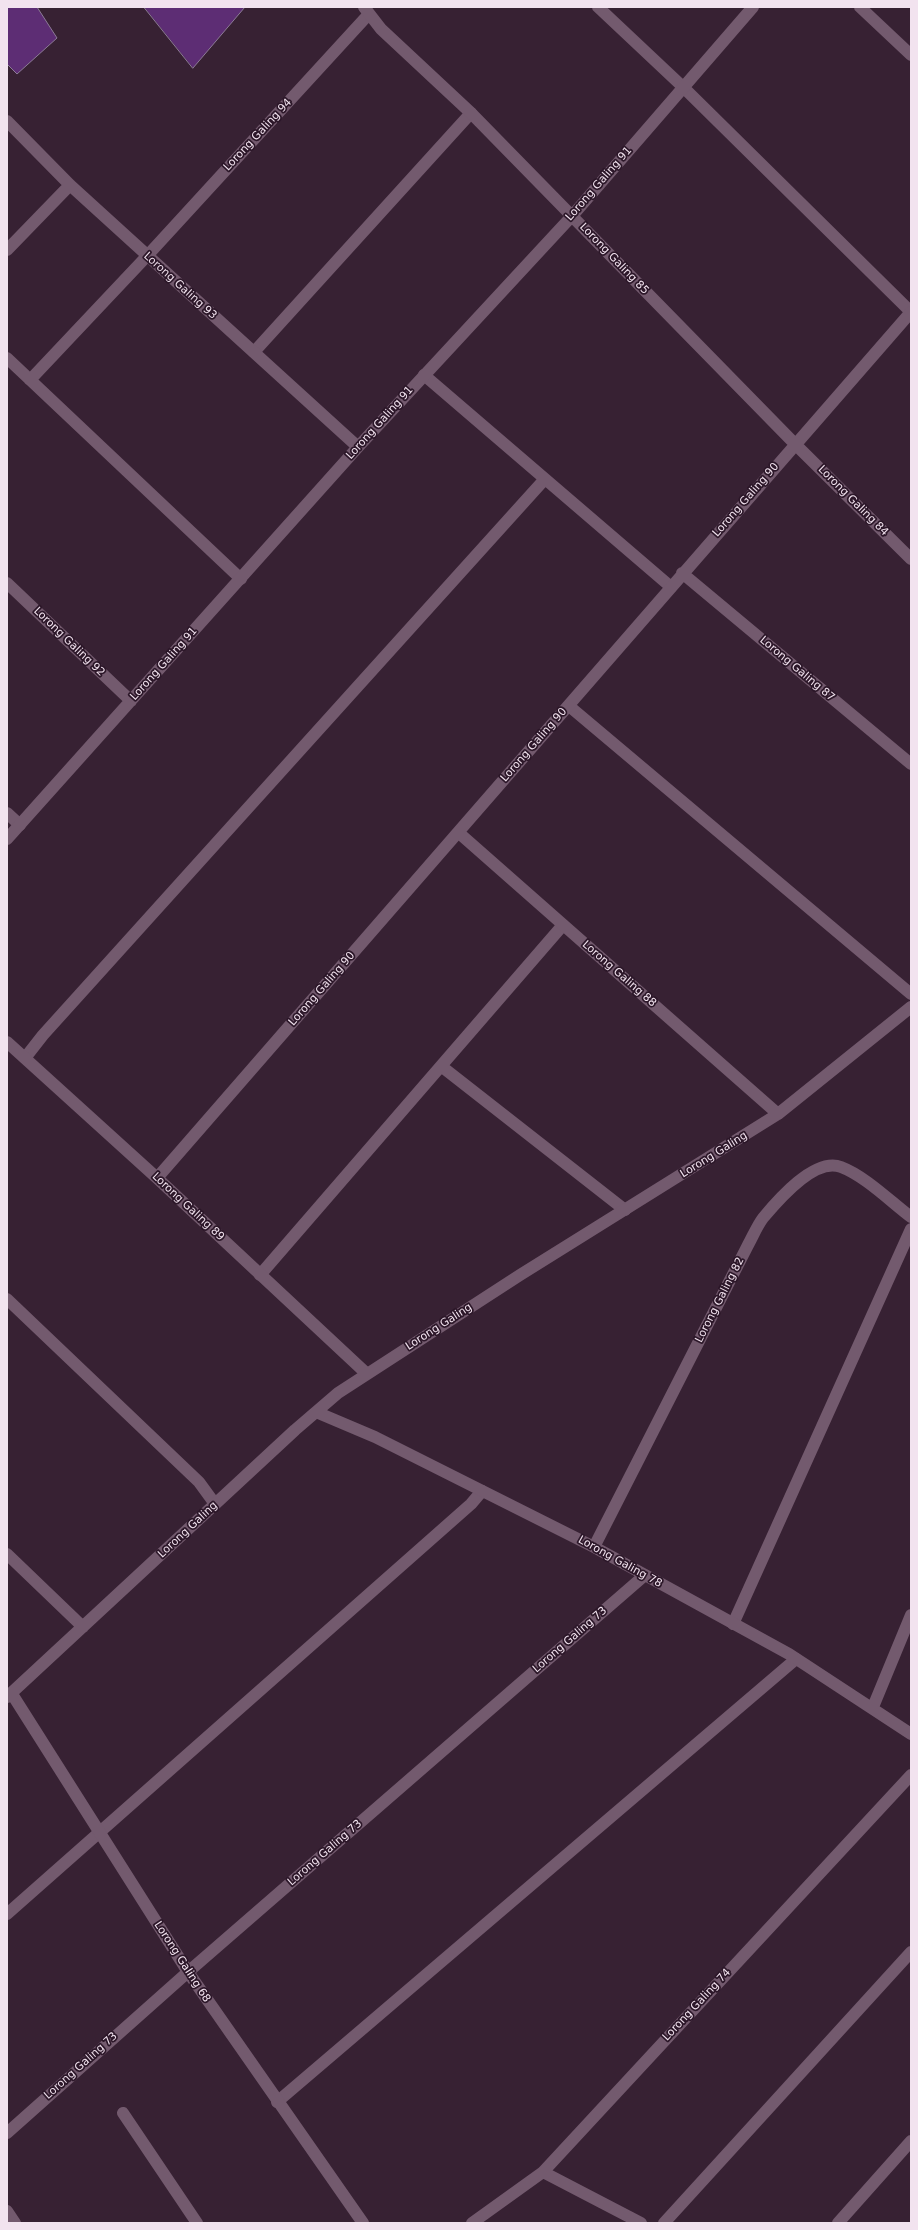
<!DOCTYPE html>
<html>
<head>
<meta charset="utf-8">
<style>
	body { margin:0 }
	#map { position:relative; width:918px; height:2230px; overflow:hidden; background:#372133; font-family:"DejaVu Sans",sans-serif }
	canvas { display:block }
	.frame { position:absolute; inset:0; border:8px solid #f2e3ef; pointer-events:none }
</style>
</head>
<body>
<div id="map">
<canvas width="918" height="2230"></canvas>
<div class="frame"></div>
</div>
<script>
const ctx = document.querySelector('canvas').getContext('2d');
ctx.lineJoin = 'round';
function fillPath(path, color) { ctx.fillStyle = color; ctx.fill(path, 'evenodd'); }
function trace(path, color, width, dash) { ctx.strokeStyle = color; ctx.lineWidth = width; ctx.lineCap = dash ? 'butt' : 'round'; ctx.setLineDash(dash || []); ctx.stroke(path); }
function write(font, color, halo, rows, align = 'center') {
  ctx.font = font + ' "DejaVu Sans",sans-serif'; ctx.lineWidth = 3.5; ctx.setLineDash([]); ctx.textBaseline = 'middle'; ctx.strokeStyle = halo; ctx.fillStyle = color; for (const [text, x, y, turn = 0] of rows) {
    ctx.save(); ctx.translate(x, y); ctx.rotate((+turn || 0) * Math.PI / 180); ctx.textAlign = isNaN(turn) ? turn : align; if (halo) ctx.strokeText(text, 0, 0); ctx.fillText(text, 0, 0); ctx.restore();
  }
}
const building = new Path2D(`
	M7,7H37L57,38L17,74L7,64Z
	M144,7H245L193,68Z`);
fillPath(building, '#5d2d74');
trace(building, '#8c7b96', 1);
trace(new Path2D(`
	M598,7L683,87L911,312
	M254,352L471,113
	M7,358L241,579
	M424,375L671,587
	M30,380L147,256L368,15
	M569,706L911,994
	M7,813L20,825
	M25,1058L43,1035L544,480
	M441,1066L625,1210
	M260,1275L563,925
	M7,1299L199,1482L215,1504
	M733,1624L911,1229
	M7,1914L471,1504L482,1491
	M277,2102L796,1659
	M123,2113L197,2223
	M664,2223L911,1952`), '#735a6e', 12);
trace(new Path2D(`
	M364,7L381,29L471,113L795,444L911,559
	M860,7L911,55
	M7,121L70,185L358,447
	M7,250L70,185
	M682,573L911,764
	M7,583L131,701
	M459,833L778,1114
	M7,839L358,447L572,216L753,7
	M7,1042L157,1178L367,1374
	M157,1178L911,312
	M316,1412L375,1437L594,1547L789,1654L911,1734
	M594,1547L748,1245C753,1236 757,1226 763,1218C778,1200 815,1157 841,1167C865,1176 891,1202 911,1217
	M7,1554L83,1627
	M12,1694L188,1972L363,2223
	M7,1697L295,1430L338,1393L520,1275L778,1114L911,1007
	M873,1707L911,1615
	M7,2133L188,1972L645,1575
	M543,2172L641,2223
	M7,2211L15,2223
	M472,2223L543,2172L911,1775
	M838,2223L911,2141`), '#735a6e', 12);
write('11px', '#f2e3ef', '#2c1729', [
	["Lorong Galing 94",258,135,-47],
	["Lorong Galing 91",599,184,-49],
	["Lorong Galing 85",614,259,46],
	["Lorong Galing 93",180,286,42],
	["Lorong Galing 91",380,423,-48],
	["Lorong Galing 90",746,500,-49],
	["Lorong Galing 84",853,501,45],
	["Lorong Galing 92",69,642,44],
	["Lorong Galing 91",164,664,-48],
	["Lorong Galing 87",797,669,40],
	["Lorong Galing 90",534,745,-49],
	["Lorong Galing 88",619,974,41],
	["Lorong Galing 90",322,989,-49],
	["Lorong Galing",714,1155,-32],
	["Lorong Galing 89",188,1207,43],
	["Lorong Galing 82",720,1300,-63],
	["Lorong Galing",439,1327,-33],
	["Lorong Galing",188,1530,-43],
	["Lorong Galing 78",620,1562,29],
	["Lorong Galing 73",570,1640,-41],
	["Lorong Galing 73",325,1853,-41],
	["Lorong Galing 68",182,1962,57],
	["Lorong Galing 74",697,2005,-47],
	["Lorong Galing 73",81,2066,-42]
]);
</script>
</body>
</html>
